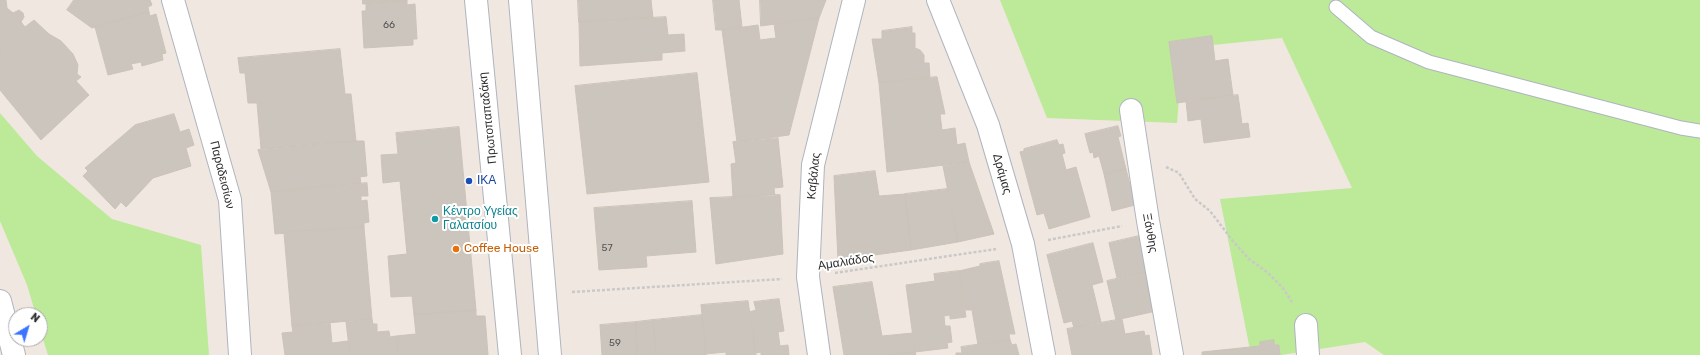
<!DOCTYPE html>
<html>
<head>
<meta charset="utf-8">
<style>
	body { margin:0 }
	#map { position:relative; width:1700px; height:355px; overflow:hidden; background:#f0e7e0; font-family:Rubik,sans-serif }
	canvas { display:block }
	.north { position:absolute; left:8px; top:307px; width:40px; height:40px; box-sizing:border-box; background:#fff; border:1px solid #ababab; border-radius:50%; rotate:38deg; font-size:11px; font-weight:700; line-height:16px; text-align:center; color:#2e2e2e }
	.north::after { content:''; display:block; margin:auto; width:14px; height:18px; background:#3d74ff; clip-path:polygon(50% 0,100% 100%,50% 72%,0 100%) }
</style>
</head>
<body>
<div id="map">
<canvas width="1700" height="355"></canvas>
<div class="north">N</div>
</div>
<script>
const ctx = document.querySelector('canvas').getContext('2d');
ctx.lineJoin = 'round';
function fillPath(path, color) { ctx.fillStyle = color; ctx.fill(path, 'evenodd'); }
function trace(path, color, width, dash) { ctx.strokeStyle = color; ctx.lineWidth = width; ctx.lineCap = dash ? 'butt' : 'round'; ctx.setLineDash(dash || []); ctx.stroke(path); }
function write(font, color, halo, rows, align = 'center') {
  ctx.font = font + ' Rubik,sans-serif'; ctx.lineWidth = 4; ctx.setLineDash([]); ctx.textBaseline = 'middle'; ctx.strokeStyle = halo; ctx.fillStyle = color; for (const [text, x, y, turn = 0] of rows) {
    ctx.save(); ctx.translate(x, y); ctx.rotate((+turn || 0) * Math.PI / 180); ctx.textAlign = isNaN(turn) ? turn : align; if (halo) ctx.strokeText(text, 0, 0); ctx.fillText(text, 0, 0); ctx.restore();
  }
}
fillPath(new Path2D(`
	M1000,0H1700V355H1384L1365,342L1281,355H1251L1220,199L1352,188L1282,38L1183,48L1177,123L1047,118Z
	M0,113L37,156L112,219L201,245L209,355H48L40,330V315H36L27,285L0,221Z`), '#bcea98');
const building = new Path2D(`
	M0,0H6L7,8L13,13L19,10L23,13L24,17L21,22L25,27L34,20L49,34L61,41L73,54L78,65L77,74L81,77L76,81L89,95L41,140L0,90Z
	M74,0H150L152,5L148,7L149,12L92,28L67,10Z
	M363,0H407V1L363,4Z
	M578,0H651L653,18L579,22Z
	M713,0H739L742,27L722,30H716Z
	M760,0H826L819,18L761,26Z
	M407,1V5L415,4L417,39H413V45L364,48L362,11H366V4Z
	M149,12L150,16L156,14L166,53L162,54L163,60L142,66L141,62L131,64L133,69L108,75L95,27Z
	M666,17L668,35L684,34L685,51L662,53V60L580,66L579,22Z
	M819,18L789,135L737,142L722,30L758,25L760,40L776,38L774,24Z
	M912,27V33H915V48L920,50L924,55V63H929L930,78L879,83L872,39H882V31Z
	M1212,36L1215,61L1228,59L1233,95L1177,103L1169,42Z
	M340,49L345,94H351L356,141L261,149L257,103H248L245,73H240L238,58Z
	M697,73L709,182L587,194L575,86Z
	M937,77L945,114H940L942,130L955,128L957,145L965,143L969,162L887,172L879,83Z
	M1238,95L1242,124L1248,123L1250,137L1204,143L1201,119L1188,121L1186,101Z
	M174,114L180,132L189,129L194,145L186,148L191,166L153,178L126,207L121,202L115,209L83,176L88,171L85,168L135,125Z
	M1118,126L1121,136L1118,137L1126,169L1104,174L1099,156L1094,158L1093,152L1090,153L1085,134Z
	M459,127L476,310L414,315L412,296L391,297L388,256L407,254L400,181L383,183L381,155L398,154L396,133Z
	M778,138L783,187L774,188L775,196L733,197L731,164L736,163L733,142Z
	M1057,140L1059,145L1063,144L1065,153L1062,154L1066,170L1076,167L1090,217L1049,229L1044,213L1037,215L1020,152L1024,151V149Z
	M356,141H364L367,176L360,177L361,184L271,192L258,150Z
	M969,162L994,234L958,242L943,166Z
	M1126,169L1135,205L1112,211L1104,174Z
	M875,171L879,196L905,194L911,250L838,260L834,176Z
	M367,183L368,196H361V201L367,200L369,222L364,223V227L275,234L271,192Z
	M947,189L958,242L911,250L905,194Z
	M780,195L783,254L716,264L710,198Z
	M692,201L696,252L646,256L647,267L599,270L594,208Z
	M364,227L372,319L292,326L284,233Z
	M1139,236L1147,272L1117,278L1109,243Z
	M1093,243L1103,282L1092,285L1101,322L1074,328L1072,321L1064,323L1047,255Z
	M999,261L1015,334H1009L1010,340L978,345L972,310H964L959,271L980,266V264Z
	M959,271L966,317L950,319V315L944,316L945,326H950L952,342L947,343L948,348L915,352L906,285L935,281L934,274Z
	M1147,272L1156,311L1116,320L1107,281Z
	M872,282L882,336L913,333L915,352L890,355H844L833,287Z
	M779,299L784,331L778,332L780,346L788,345L789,355H761V352L756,353L749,312L756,310L754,302Z
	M748,301L756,355H726V352L706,354L701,305Z
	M476,310V316H485L488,355H398L396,336L416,334L414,315Z
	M702,315L706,355H656L653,320Z
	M372,319L373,324H377V332L389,331L390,337L396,336L398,355H350L346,322Z
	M1122,319L1125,334L1144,331L1145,336L1149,335L1152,355H1072L1067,329Z
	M653,320L656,355H637L636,322Z
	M636,322L637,355H602L600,325Z
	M330,323L332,343L348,341L350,355H285L282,333L293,332L292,326Z
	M1010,340L1012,345L1016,344L1019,355H956V353H962L961,347Z
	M1274,340V345H1279L1280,355H1202V352L1260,346V342Z
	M915,352L916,355H890Z`);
fillPath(building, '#cbc5be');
trace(building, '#ccc3b8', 1);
const lane = new Path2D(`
	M1336,7L1371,37L1429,62L1681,128L1700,131`);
const street = new Path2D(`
	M173,0L230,200L240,355
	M938,0L988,125L1023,244L1044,355
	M1131,110L1148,221L1172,355
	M1306,325L1308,355
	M819,355L808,277L813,165L854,0`);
const secondary = new Path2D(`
	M476,0L510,355
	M520,0L550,355
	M0,301L14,355`);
trace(lane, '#afb4be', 15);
trace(street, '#afb4be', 24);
trace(secondary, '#afb4be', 24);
trace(new Path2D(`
	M1166,167L1179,173L1195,199L1210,211L1233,241L1249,259L1267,272L1283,288L1292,302
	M1048,240L1122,226
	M835,273L996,249
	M572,292L782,279`), '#c9c9c9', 2.5, [3, 2]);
trace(lane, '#fff', 13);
trace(street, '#fff', 22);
trace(secondary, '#fff', 22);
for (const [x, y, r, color] of [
	[469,181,4,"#1a4fb4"],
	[435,219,4,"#0f9aa8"],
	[456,249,4,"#e8710a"]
]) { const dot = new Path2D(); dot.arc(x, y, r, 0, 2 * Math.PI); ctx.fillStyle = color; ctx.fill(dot); trace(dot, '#fff', 1.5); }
write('10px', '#555452', null, [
	["66",389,25],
	["57",607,248],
	["59",615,343]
]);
write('12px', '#2e2e2e', '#fff', [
	["Πρωτοπαπαδάκη",488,118,-96],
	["Δράμας",1002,174,74],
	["Παραδεισίων",222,175,76],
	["Καβάλας",814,176,-84],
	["Ξάνθης",1150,233,80],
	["Αμαλιάδος",846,262,-9]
]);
write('12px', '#164399', '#fff', [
	["ΙΚΑ",477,181]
], 'left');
write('12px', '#0d838f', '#fff', [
	["Κέντρο Υγείας",443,212],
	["Γαλατσίου",443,226]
], 'left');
write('12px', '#c56008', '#fff', [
	["Coffee House",464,249]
], 'left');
</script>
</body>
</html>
